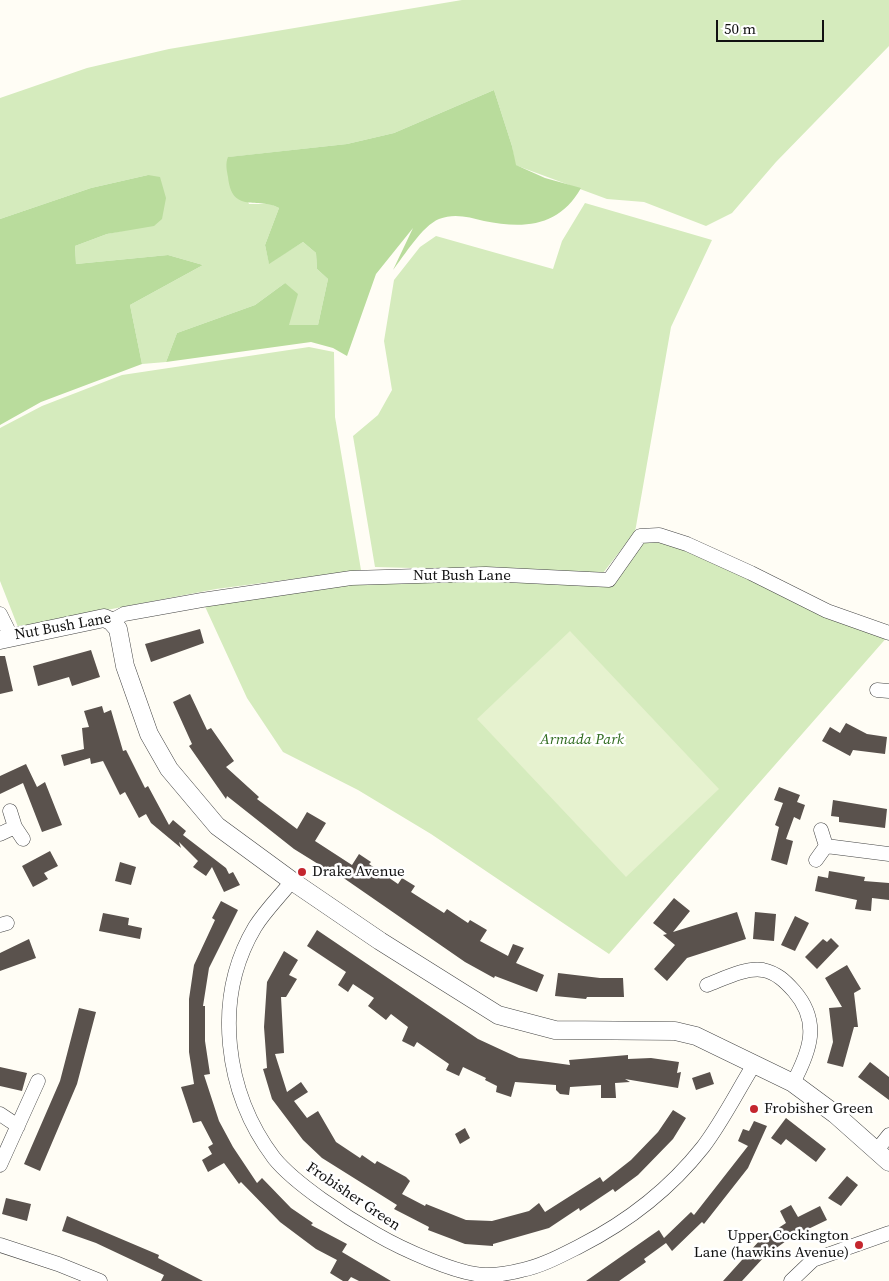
<!DOCTYPE html>
<html>
<head>
<meta charset="utf-8">
<style>
	body { margin:0 }
	#map { position:relative; width:889px; height:1281px; overflow:hidden; background:#fffdf5; font-family:"Source Serif 4",serif }
	canvas { display:block }
	.scale { position:absolute; left:716px; top:20px; width:108px; height:22px; box-sizing:border-box; border:2px solid #111; border-top:0; padding-left:6px; font-size:15px; line-height:18px; white-space:nowrap; color:#111; -webkit-text-stroke:4px #fff; paint-order:stroke }
</style>
</head>
<body>
<div id="map">
<canvas width="889" height="1281"></canvas>
<div class="scale">50 m</div>
</div>
<script>
const ctx = document.querySelector('canvas').getContext('2d');
ctx.lineJoin = 'round';
function fillPath(path, color) { ctx.fillStyle = color; ctx.fill(path, 'evenodd'); }
function trace(path, color, width, dash) { ctx.strokeStyle = color; ctx.lineWidth = width; ctx.lineCap = dash ? 'butt' : 'round'; ctx.setLineDash(dash || []); ctx.stroke(path); }
function write(font, color, halo, rows, align = 'center') {
  ctx.font = font + ' "Source Serif 4",serif'; ctx.lineWidth = 5; ctx.setLineDash([]); ctx.textBaseline = 'middle'; ctx.strokeStyle = halo; ctx.fillStyle = color; for (const [text, x, y, turn = 0] of rows) {
    ctx.save(); ctx.translate(x, y); ctx.rotate((+turn || 0) * Math.PI / 180); ctx.textAlign = isNaN(turn) ? turn : align; if (halo) ctx.strokeText(text, 0, 0); ctx.fillText(text, 0, 0); ctx.restore();
  }
}
fillPath(new Path2D(`
	M462,0H889V46L776,162L732,213L706,226L644,202L607,199L515,165L512,146L494,90L394,133L347,144L229,157L249,204H271L279,208L265,245L269,263L303,242L316,253L317,269L328,279L318,325H289L285,283L255,305L177,333L166,362L142,364L130,305L203,265L168,255L76,264L75,246L107,234L126,230L148,175L91,188L0,219V98L87,68L169,49Z
	M585,203L712,240L671,327L635,532L603,573L375,567L353,436L378,415L392,390L384,341L394,280L420,247L436,236L553,269L562,241Z
	M309,347L334,352L335,417L361,570L216,589L18,627L0,581V428L42,406L122,375Z
	M659,535L889,635L609,954L431,834L358,790L283,752L247,698L202,600L351,578L609,580L640,536Z`), '#d5ebbd');
fillPath(new Path2D(`
	M494,90L512,146L516,165L545,178L581,188C559,227 524,229 484,221C469,217 454,213 439,219C422,226 404,256 393,270L413,228L376,274L347,356L333,348L311,342L166,362L177,333L255,305L285,283L298,294L289,325H318L328,279L317,269L316,253L303,242L269,264L265,245L279,208C258,196 232,215 228,177C227,171 225,164 228,157L347,144L394,133Z
	M148,175L160,177L166,198L162,219L154,226L107,234L75,246L76,264L168,255L203,265L130,305L142,364L41,402L0,425V219L91,188Z`), '#b9dc9c');
fillPath(new Path2D(`
	M570,631L719,789L626,877L477,719Z`), '#e6f2cf');
fillPath(new Path2D(`
	M200,629L204,643L151,662L145,644Z
	M91,650L100,677L72,686L69,677L38,686L33,666Z
	M0,656H5L13,691L0,694Z
	M190,694L207,730L211,728L234,761L226,767L259,797L257,799L297,829L307,812L326,823L315,841L352,865L359,854L371,862L369,864L398,884L402,878L415,886L411,892L444,913L447,909L468,923L470,920L487,930L480,941L508,956L513,944L524,948L516,963L544,975L537,992L495,976L494,978L465,962L332,870L331,872L294,849L227,796L226,799L189,746L192,744L173,702Z
	M102,706L104,713L111,710L123,751L126,750L145,788L148,786L169,825L173,820L186,831L183,835L226,868L229,874L233,872L240,885L224,892L212,867L206,876L193,867L198,861L179,842L181,848L151,823L146,814L139,818L125,792L120,795L103,761L91,764L90,758L64,766L61,755L84,749L82,728L89,727L84,711Z
	M846,723L867,734L887,737L885,754L853,750L850,756L822,741L830,727L840,733Z
	M26,764L37,787L45,782L62,825L42,832L23,783L0,794V776Z
	M779,787L800,795L797,802L805,805L800,820L794,817L786,839L793,841L787,865L771,860L779,827L775,825L783,803L774,800Z
	M833,800L887,809L885,828L839,822V817L831,816Z
	M50,851L58,866L44,873L48,879L33,887L22,866Z
	M120,862L136,867L131,885L115,881Z
	M829,871L865,877L864,881L889,883V900L872,898L871,911L855,909L857,900L815,891L818,876L828,878Z
	M674,898L690,911L673,932L737,912L746,939L687,958L667,981L654,969L675,945L663,935L667,934L653,923Z
	M221,901L238,910L209,968L203,1006H205V1041L210,1074L204,1075L219,1121L233,1147L257,1183L262,1178L291,1208L313,1223L311,1225L347,1244L342,1252L391,1281H359L351,1277L348,1281H343L330,1273L337,1260L316,1249L280,1222L241,1182L239,1184L224,1163L208,1172L202,1160L212,1154L208,1147L213,1144L201,1121L193,1123L181,1087L194,1084L189,1052V999L194,965L215,920L212,918Z
	M755,912L776,914L774,941L753,939Z
	M103,913L129,918L128,925L142,928L140,939L99,931Z
	M795,916L809,923L795,951L781,945Z
	M317,930L478,1039L519,1058L570,1065L569,1060L628,1055V1059L651,1058L679,1062L677,1073L681,1072L678,1088L625,1079L630,1082L615,1083L616,1098H601V1085L570,1087L569,1095L560,1094L556,1090V1085L515,1082L511,1097L496,1092L497,1086L485,1080L486,1078L463,1067L459,1076L446,1070L449,1064L417,1042L414,1047L402,1041L408,1027L391,1014L386,1020L368,1006L374,998L353,984L348,992L338,985L346,972L307,946Z
	M831,938L839,946L817,969L805,957L823,939L827,942Z
	M29,939L36,958L0,971V953Z
	M284,951L298,960L289,975L297,979L286,997H281L284,1053L275,1054L287,1092L301,1082L308,1092L294,1101L307,1118L318,1111L336,1142L360,1158L362,1155L375,1164L377,1161L406,1177L410,1181L402,1194L425,1206L426,1204L466,1220L492,1221L529,1211L539,1203L545,1212L600,1177L603,1182L631,1160L658,1132L673,1110L686,1118L673,1139L638,1175L615,1192L613,1189L580,1211L579,1208L549,1228L493,1244V1246L465,1244L428,1230L429,1227L394,1209L397,1205L322,1158L303,1140L272,1099L263,1069L267,1068L264,1027L267,982Z
	M847,965L861,989L854,993L858,1027H854L843,1067L827,1063L833,1042L829,1008L842,1007L825,978Z
	M558,973L600,978H623L624,997H587L586,999L555,996Z
	M79,1008L96,1012L77,1084L40,1171L24,1164L60,1081Z
	M870,1062L889,1077V1100L858,1077Z
	M0,1067L27,1073L22,1091L0,1086Z
	M710,1072L714,1084L696,1090L692,1078Z
	M786,1118L826,1149L816,1162L786,1139L781,1145L771,1138Z
	M754,1121L767,1126L748,1168L704,1224L702,1222L672,1251L666,1243L644,1259L646,1262L619,1281H586L659,1230L664,1238L691,1212L694,1215L748,1146L738,1141L743,1129L749,1131Z
	M465,1128L470,1138L460,1144L455,1134Z
	M847,1176L858,1185L841,1206L828,1198Z
	M6,1198L31,1204L27,1221L2,1214Z
	M791,1205L798,1217L820,1206L827,1220L804,1231L803,1229L765,1256L742,1281H723L760,1240L786,1223L780,1211Z
	M67,1216L159,1255L158,1258L203,1281H161L164,1275L96,1243L62,1231Z`), '#5a524d');
const minor = new Path2D(`
	M0,614L11,636
	M111,621L124,614L202,600L351,578L486,574L609,580L640,536L659,535L687,544L751,573L827,611L889,633
	M877,690L889,691
	M10,811L15,827L23,839
	M821,830L826,846
	M0,834L15,827
	M816,860L826,846L889,854
	M292,881C280,896 265,911 255,927C212,999 225,1093 274,1158C295,1184 346,1217 376,1234C400,1248 458,1275 486,1275C497,1275 511,1273 522,1270C542,1266 562,1255 580,1246C629,1221 669,1190 703,1147C722,1122 737,1092 753,1066
	M0,925L7,923
	M707,985C723,979 746,967 763,970C777,973 785,981 794,991C821,1022 810,1051 793,1083
	M0,1114L18,1126
	M877,1150L889,1135
	M0,1165L38,1081
	M0,1245L58,1264L100,1281
	M791,1281L813,1260L889,1233`);
const tertiary = new Path2D(`
	M0,640L104,618L111,621L118,629L125,666L149,734L169,769L217,826L292,881L380,941L498,1015L555,1030L675,1031L696,1036L793,1083L835,1114L889,1162`);
trace(minor, '#444', 15);
trace(tertiary, '#444', 19);
trace(minor, '#fff', 14);
trace(tertiary, '#fff', 18);
for (const [x, y, r, color] of [
	[302,872,5,"#c4262e"],
	[754,1109,5,"#c4262e"],
	[859,1245,5,"#c4262e"]
]) { const dot = new Path2D(); dot.arc(x, y, r, 0, 2 * Math.PI); ctx.fillStyle = color; ctx.fill(dot); trace(dot, '#fff', 2); }
write('15px', '#111', '#fff', [
	["Nut Bush Lane",462,576],
	["Nut Bush Lane",63,627,-10],
	["Frobisher Green",353,1197,34]
]);
write('italic 15px', '#2f6b1f', '#fff', [
	["Armada Park",582,740]
]);
write('15px', '#111', '#fff', [
	["Drake Avenue",312,872],
	["Frobisher Green",764,1109],
	["Upper Cockington",849,1236,"right"],
	["Lane (hawkins Avenue)",849,1253,"right"]
], 'left');
</script>
</body>
</html>
